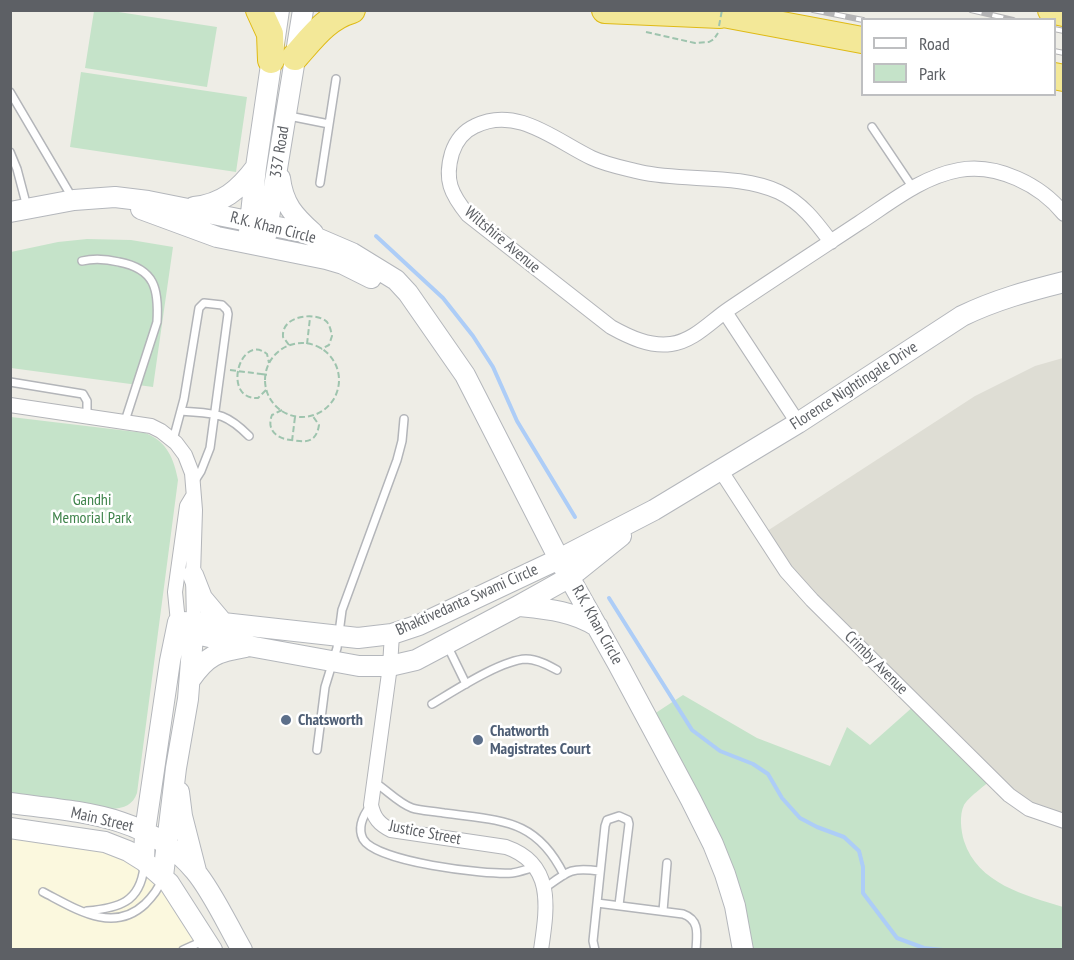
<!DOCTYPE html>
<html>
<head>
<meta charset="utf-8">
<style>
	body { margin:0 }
	#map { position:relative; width:1074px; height:960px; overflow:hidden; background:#eeede6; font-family:"PT Sans Narrow",sans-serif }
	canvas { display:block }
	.frame { position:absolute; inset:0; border:12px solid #5d6065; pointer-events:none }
	.legend { position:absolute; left:861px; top:18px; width:195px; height:78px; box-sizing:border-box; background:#fff; border:2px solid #bebfc1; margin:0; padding:8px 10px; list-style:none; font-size:18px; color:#5d6065 }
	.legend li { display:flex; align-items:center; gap:12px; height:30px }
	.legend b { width:30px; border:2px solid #bebfc1 }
</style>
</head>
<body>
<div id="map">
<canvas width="1074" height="960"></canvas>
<div class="frame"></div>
<ul class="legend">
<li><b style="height:8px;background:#fff"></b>Road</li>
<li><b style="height:16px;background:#c5e3c9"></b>Park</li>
</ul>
</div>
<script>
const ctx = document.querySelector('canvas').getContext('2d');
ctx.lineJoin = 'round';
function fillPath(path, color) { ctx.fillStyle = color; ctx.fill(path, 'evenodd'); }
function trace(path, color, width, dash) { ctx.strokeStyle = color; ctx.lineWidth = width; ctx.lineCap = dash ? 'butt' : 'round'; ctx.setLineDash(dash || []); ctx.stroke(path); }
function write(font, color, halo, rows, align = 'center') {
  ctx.font = font + ' "PT Sans Narrow",sans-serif'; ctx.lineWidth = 5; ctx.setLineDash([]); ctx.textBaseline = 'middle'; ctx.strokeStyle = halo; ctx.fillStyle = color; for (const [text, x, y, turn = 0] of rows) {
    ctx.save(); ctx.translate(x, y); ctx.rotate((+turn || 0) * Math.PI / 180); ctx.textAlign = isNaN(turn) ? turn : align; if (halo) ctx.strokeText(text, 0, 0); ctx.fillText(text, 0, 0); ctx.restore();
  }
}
fillPath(new Path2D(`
	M10,829L144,861L212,949H11Z`), '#fbf8de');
fillPath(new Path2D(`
	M1063,358V822L1030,810L915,705L761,535L975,396L1035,366Z`), '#deddd4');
fillPath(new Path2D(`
	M94,11H112L217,27L207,87L85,68Z
	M81,72L247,97L236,172L70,147Z
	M87,239L131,240L173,247L153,387L11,368V252L58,242Z
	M11,417L145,433C167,441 174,459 178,480L137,793C133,805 124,808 112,809L11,795Z
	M683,695L757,738L830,766L847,727L870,745L915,705L991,780C984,786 968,798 964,805C959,815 961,831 964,841C978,884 1025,895 1063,907V949H745L736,907L648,718Z`), '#c5e3c9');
trace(new Path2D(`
	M376,236L443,298L473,336L493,367L517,421L575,517
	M609,598L692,730L720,751L753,764L768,774L782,798L800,818L817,827L844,837L859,851L863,867V893L897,938L924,948L943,950`), '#adcdf7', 4);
const lane = new Path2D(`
	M10,92L73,199
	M289,116L329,124
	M872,127L913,188
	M10,152L17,169L27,207
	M320,183L336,79
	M82,261C95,258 106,259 119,262C155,269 159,289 157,322L125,421
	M10,382L83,394L87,401V415
	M181,411C215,414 224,411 249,436
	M173,440L184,399L199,308L204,303L222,305L227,310L228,314L210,448L201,471L194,482
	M448,647L466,684
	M432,704C454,691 501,660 526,659C537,659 548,665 557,670
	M317,750L325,687L337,648L342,610L397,460L402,441L404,419
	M374,782C386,789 398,803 412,808C421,811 434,811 444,813C501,821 536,818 564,875
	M371,805C364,814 357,827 363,839C376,862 485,875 512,873C520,872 527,869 535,867
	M545,888C568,871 571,867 599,871
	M43,892C76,909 113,934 145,904C152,897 158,890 161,881
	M597,903L683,914C700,920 697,934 696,950
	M87,911C118,908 140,903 144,867
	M663,911L667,863
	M183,950L203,941
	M595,950L593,941L605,826L607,820L619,816L628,820L629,824L619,905`);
const street = new Path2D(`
	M831,242C816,222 802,203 779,192C738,173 684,182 640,172C624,168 607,165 592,158C556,141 517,105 475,126C464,131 456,141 452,153C444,180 451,194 468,215L611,327C629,337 650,347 671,344C694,341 711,321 729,309C772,280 815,252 859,223C890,203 921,177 959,170C997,163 1041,185 1064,214
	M725,312L798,423
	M10,405L151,426L161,431L176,443L185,455L192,473L195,510L193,575L194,623
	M721,471L786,571L812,600L1009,795L1029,809L1064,821
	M178,622L175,592L187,506L193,496
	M392,634L390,666L371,805C374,818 379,824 391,830L506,847C555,864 547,908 541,950`);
const secondary = new Path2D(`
	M280,178C283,204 294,216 313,233
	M194,207C222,204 239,190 256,167
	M141,209L217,237L326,259L343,264L371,278
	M10,212L74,200L115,197L148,201L303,232L352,253L396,280L408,293L465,375L559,559L618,664L691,800L713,844L725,874L735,906L743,950
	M249,232L256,167L279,10
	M266,236L303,10
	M193,575L202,598L223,623
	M518,606C547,609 573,611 598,627
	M192,633L249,646L359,666H390L416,660L518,606L570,577L621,536
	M190,680C207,655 217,652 246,647
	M179,792L182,816L196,871
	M10,803C78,812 148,814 195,871C212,891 228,926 242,950
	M10,828L105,842L128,851L144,861L169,883L212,950
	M144,861L145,831L170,661L178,622L223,623L358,638L392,634L419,625L559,559L654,510L798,423L962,316C995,300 1028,291 1064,282
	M163,876L176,768L188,699L194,623`);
const highway = new Path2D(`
	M259,10L270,34L271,60
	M605,10L720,15
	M702,10L862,40
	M1051,10L1064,13
	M295,57C312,38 327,17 352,10
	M1054,76L1064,78`);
trace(lane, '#b3b5b9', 10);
trace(street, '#b3b5b9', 16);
trace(secondary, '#b4b7bc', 22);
trace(highway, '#dfba15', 28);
trace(new Path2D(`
	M646,32L695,43L709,42L714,39L718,33
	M265 380a37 37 0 1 1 74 0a37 37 0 1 1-74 0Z
	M307,344L310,318
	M289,345L283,337C281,314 318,312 327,322C330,326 331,331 332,336L329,345L321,349
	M230,370L261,374
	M266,390L258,398C221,400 240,332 267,354L269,363
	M282,410L272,415C266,430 277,439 291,440C305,442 316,444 319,425L312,415
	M292,441L295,417`), '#9ec4ae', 2, [6, 3]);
trace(lane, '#fff', 7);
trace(street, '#fff', 14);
trace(secondary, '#fff', 20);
trace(highway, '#f3e898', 26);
const rail = new Path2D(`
	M813,10L863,20
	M971,10L1013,20
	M1054,29L1064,31
	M1054,51L1064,53`);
trace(rail, '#b4b4b5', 6);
trace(rail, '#fff', 4, [11]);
trace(new Path2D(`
	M719,26L722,10
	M261,374L269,375`), '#9ec4ae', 2, [6, 3]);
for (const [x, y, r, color] of [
	[286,720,6,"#5c6f8a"],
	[478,740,6,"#5c6f8a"]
]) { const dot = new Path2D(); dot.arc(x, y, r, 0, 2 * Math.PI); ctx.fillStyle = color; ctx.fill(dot); trace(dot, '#fff', 2); }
write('16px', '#5d6065', '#fff', [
	["337 Road",280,152,-81],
	["R.K. Khan Circle",273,228,14],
	["Wiltshire Avenue",502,240,40],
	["Florence Nightingale Drive",854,386,-33],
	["Bhaktivedanta Swami Circle",467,600,-24],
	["R.K. Khan Circle",597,625,61],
	["Crimby Avenue",876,663,45],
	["Main Street",102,820,13],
	["Justice Street",425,833,11]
]);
write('16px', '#3e834a', '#fff', [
	["Gandhi",92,500],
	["Memorial Park",92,518]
]);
write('bold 16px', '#4e5e75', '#fff', [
	["Chatsworth",298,720],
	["Chatworth",490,731],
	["Magistrates Court",490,749]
], 'left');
</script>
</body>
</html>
